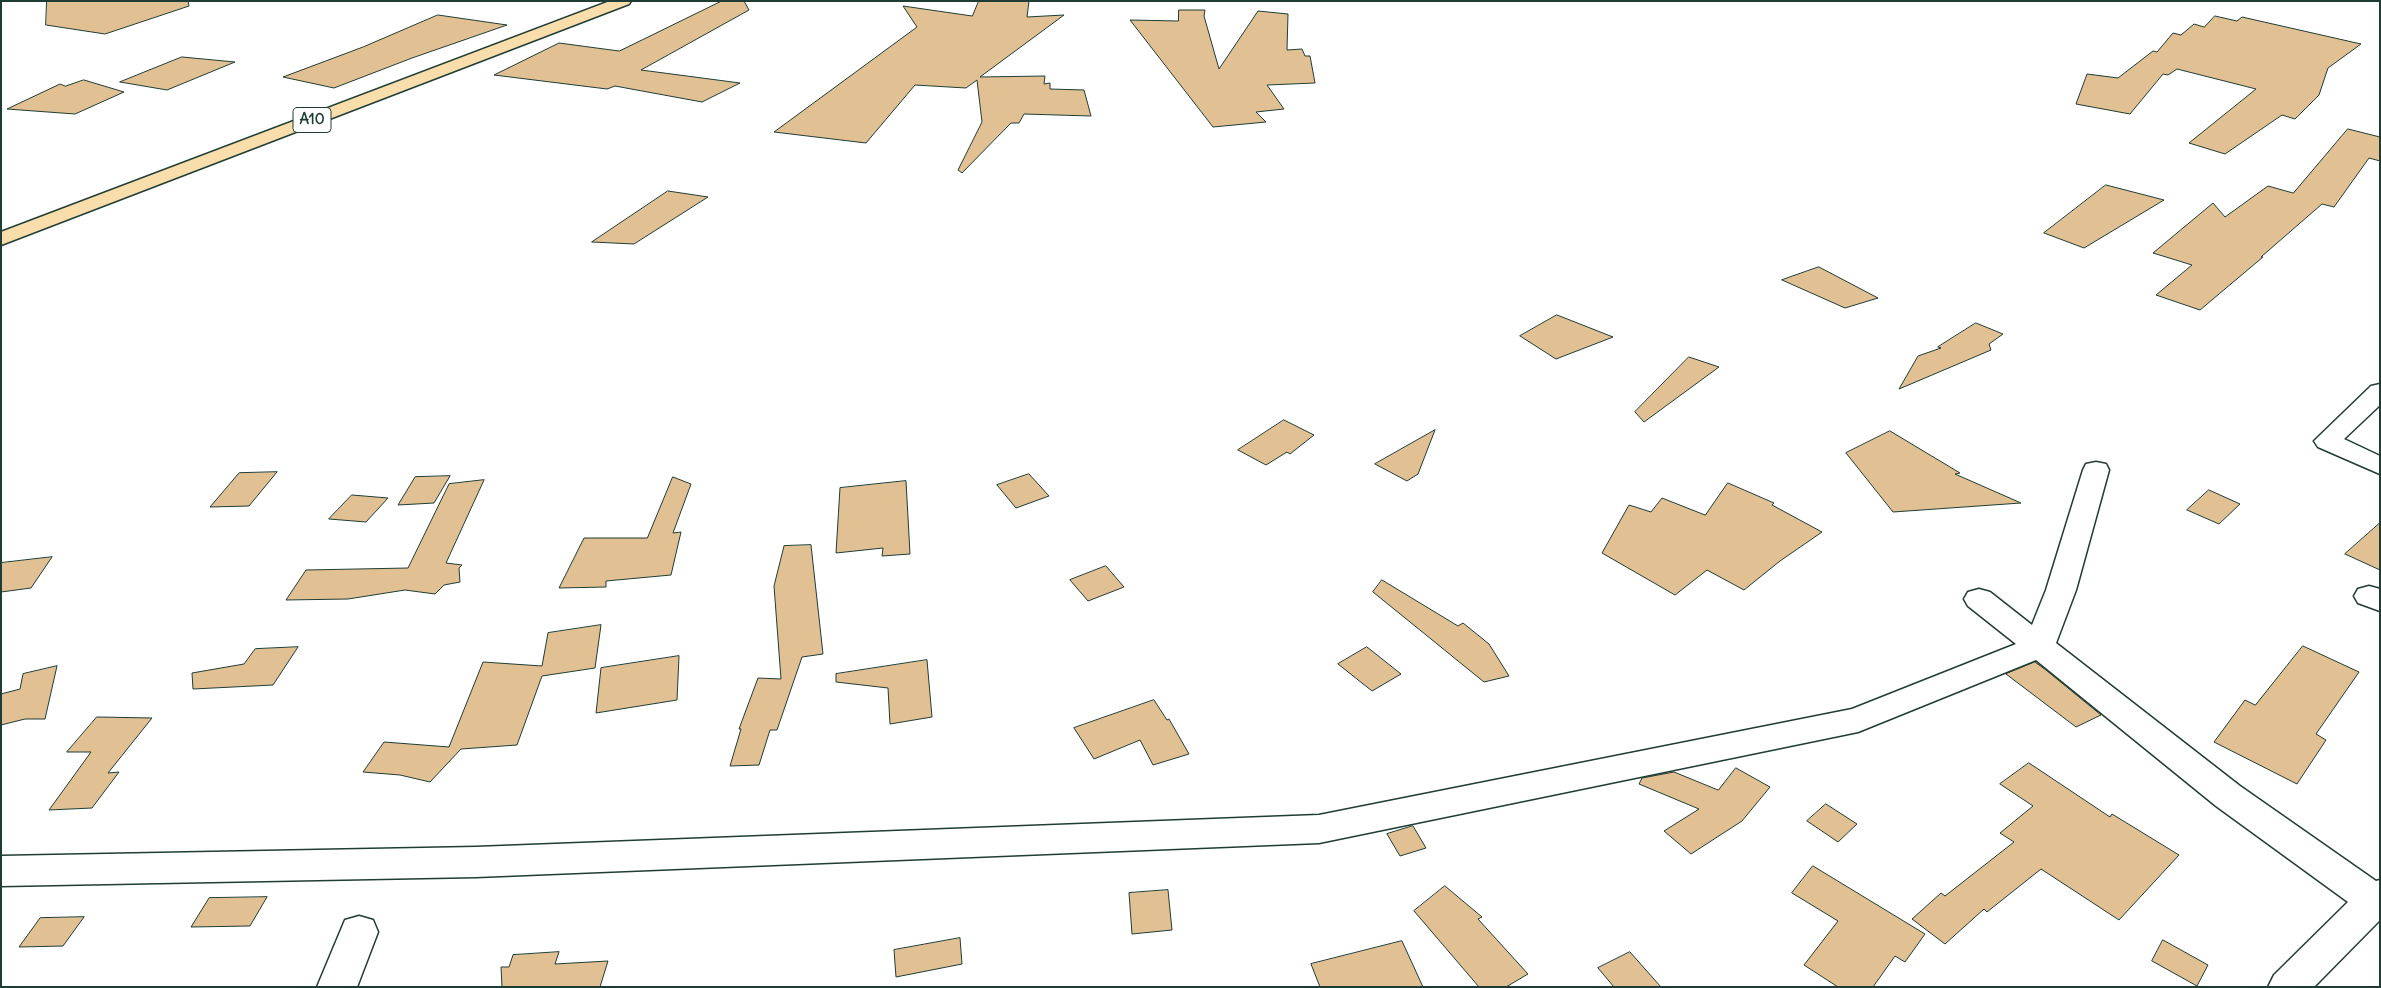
<!DOCTYPE html>
<html>
<head>
<meta charset="utf-8">
<style>
	body { margin:0 }
	#map { position:relative; width:2381px; height:988px; overflow:hidden; background:#fff; font-family:Delius,sans-serif }
	canvas { display:block }
	.frame { position:absolute; inset:0; border:2px solid #1f3d34; pointer-events:none }
</style>
</head>
<body>
<div id="map">
<canvas width="2381" height="988"></canvas>
<div class="frame"></div>
</div>
<script>
const ctx = document.querySelector('canvas').getContext('2d');
ctx.lineJoin = 'round';
function fillPath(path, color) { ctx.fillStyle = color; ctx.fill(path, 'evenodd'); }
function trace(path, color, width, dash) { ctx.strokeStyle = color; ctx.lineWidth = width; ctx.lineCap = dash ? 'butt' : 'round'; ctx.setLineDash(dash || []); ctx.stroke(path); }
function write(font, color, halo, rows, align = 'center') {
  ctx.font = font + ' Delius,sans-serif'; ctx.lineWidth = 4; ctx.setLineDash([]); ctx.textBaseline = 'middle'; ctx.strokeStyle = halo; ctx.fillStyle = color; for (const [text, x, y, turn = 0] of rows) {
    ctx.save(); ctx.translate(x, y); ctx.rotate((+turn || 0) * Math.PI / 180); ctx.textAlign = isNaN(turn) ? turn : align; if (halo) ctx.strokeText(text, 0, 0); ctx.fillText(text, 0, 0); ctx.restore();
  }
}
const building = new Path2D(`
	M47,1H188L189,6L105,34L46,25Z
	M722,1H744L749,10L641,70L740,83L702,102L615,86L607,89L494,75L559,43L619,51Z
	M979,1H1029L1027,17L1064,15L980,77L1045,76L1044,84L1050,83V89L1084,90L1091,116L1024,114L1019,123H1011L962,173L958,170L982,122L977,80L966,88L915,85L866,143L774,132L917,27L903,6L972,16Z
	M1179,10H1205L1204,16L1219,69L1258,11L1288,14L1287,50L1302,49L1305,56H1310L1315,83L1267,85L1284,109L1256,112L1266,122L1213,127L1130,20L1178,21Z
	M438,15L507,25L412,58L334,88L283,77L363,47Z
	M2215,16L2237,21L2242,17L2361,44L2328,68L2319,95L2295,119L2282,115L2225,154L2189,143L2256,89L2177,69L2168,75L2163,74L2130,114L2076,104L2087,74L2118,78L2153,51L2157,52L2173,33L2181,35L2194,24L2204,27Z
	M182,57L235,62L167,90L120,82Z
	M84,80L124,92L75,114L7,109L60,84L65,86Z
	M2348,129L2380,137V161L2369,158L2334,207L2322,204L2261,257H2263L2200,310L2156,295L2192,265L2153,253L2213,203L2225,217L2268,186L2293,193Z
	M2106,185L2164,200L2084,248L2044,233Z
	M668,191L708,197L634,244L592,242Z
	M1819,267L1878,298L1845,308L1782,280Z
	M1557,315L1613,337L1556,359L1520,336Z
	M1976,323L2003,334L1989,344L1991,350L1899,389L1918,356L1941,348L1938,347Z
	M1689,357L1719,367L1644,422L1635,412Z
	M1284,420L1314,435L1290,454L1287,452L1266,465L1238,450Z
	M1435,430L1418,474L1407,481L1375,464Z
	M1890,431L1960,473L1955,474L2021,503L1893,512L1846,453Z
	M277,472L249,506L210,507L239,473Z
	M1029,474L1049,496L1016,508L997,485Z
	M450,476L434,503L398,505L415,477Z
	M673,477L691,484L673,533L681,532L671,575L606,581V587L559,588L584,538H647Z
	M484,480L446,563L462,565L459,568L460,582L444,585L435,594L405,590L348,599L286,600L306,570L408,568L449,484Z
	M906,481L910,554L882,556L883,548L836,553L840,488Z
	M1728,483L1774,503L1772,505L1822,532L1780,561L1744,590L1707,570L1675,595L1602,553L1629,505L1651,512L1662,498L1705,515Z
	M2209,490L2240,504L2219,524L2187,510Z
	M352,495L388,498L366,522L329,519Z
	M2380,523V570L2345,554Z
	M811,545L823,654L802,657L777,730H770L759,765L730,766L741,729H739L758,678L781,679L774,586L784,546Z
	M52,557L31,588L1,592V563Z
	M1106,566L1124,587L1088,601L1070,580Z
	M1382,580L1458,626L1463,623L1489,644L1509,676L1484,682L1373,592Z
	M601,625L595,668L542,676L517,745L461,749L430,782L400,775L363,772L384,742L449,747L483,662L542,666L548,633Z
	M2303,646L2359,672L2316,734L2326,740L2297,784L2214,742L2245,700L2255,705Z
	M298,647L273,685L193,689L192,673L244,664L255,649Z
	M1367,647L1401,674L1372,691L1338,664Z
	M679,656L677,700L596,713L601,668Z
	M927,660L932,717L890,724L888,688L836,682V674Z
	M2035,662L2046,670L2101,715L2076,727L2006,674Z
	M57,666L45,719H25L1,725V694L20,689L23,674Z
	M1154,700L1167,720L1169,719L1189,754L1153,765L1140,740L1094,759L1074,728Z
	M97,717L152,718L108,773L119,772L92,808L49,810L91,752H67Z
	M2029,763L2110,817L2112,814L2179,855L2119,920L2041,869L1987,912L1984,909L1945,944L1912,919L1941,893L1945,896L2014,842L2000,833L2033,806L2000,784Z
	M1736,768L1770,787L1742,821L1691,854L1664,831L1699,809L1639,784L1642,778L1674,772L1718,790Z
	M1826,804L1857,824L1838,842L1807,821Z
	M1413,826L1426,848L1400,856L1387,834Z
	M1813,866L1925,934L1905,962L1895,956L1873,987H1838L1804,965L1838,921L1792,893Z
	M1445,886L1482,917L1478,919L1528,974L1506,987H1479L1414,911Z
	M1168,890L1172,930L1132,934L1129,893Z
	M267,897L250,926L191,927L209,898Z
	M84,917L63,946L19,947L40,918Z
	M960,938L962,964L896,977L894,950Z
	M2163,940L2208,965L2197,986L2152,961Z
	M1402,941L1423,987H1320L1311,964Z
	M559,952L555,964L608,961L600,987H502L501,967H509L513,955Z
	M1630,952L1661,987H1614L1598,968Z`);
fillPath(building, '#e1c093');
trace(building, '#1f3d34', 1);
const minor = new Path2D(`
	M2380,384V405L2344,439L2380,456V474L2318,447L2314,441L2371,386Z
	M2096,462L2106,464L2109,470L2076,590L2056,643L2240,786L2376,881L2380,880V920L2314,987H2268L2274,975L2348,902L2216,806L2036,660L1858,732L1319,843L476,877L1,886V856L476,847L1319,815L1852,709L2016,644L1968,606L1964,599L1968,592L1979,589L1990,592L2032,625L2046,590L2083,470L2086,464Z
	M2369,586L2380,589V611L2358,603L2354,596L2358,589Z
	M359,916L373,920L378,932L357,987H317L345,920Z`);
const trunk = new Path2D(`
	M610,1H631L629,4L1,245V232Z`);
trace(minor, '#1f3d34', 3);
trace(trunk, '#1f3d34', 3);
fillPath(minor, '#fff');
fillPath(trunk, '#f9deab');
for (const [x, y, w] of [
	[312,120,38]
]) { const box = new Path2D(); box.roundRect(x - w / 2, y - 12.5, w, 25, 4); ctx.fillStyle = '#fff'; ctx.fill(box); trace(box, '#1f3d34', 1); }
write('bold 15px', '#1f3d34', null, [
	["A10",312,120]
]);
</script>
</body>
</html>
